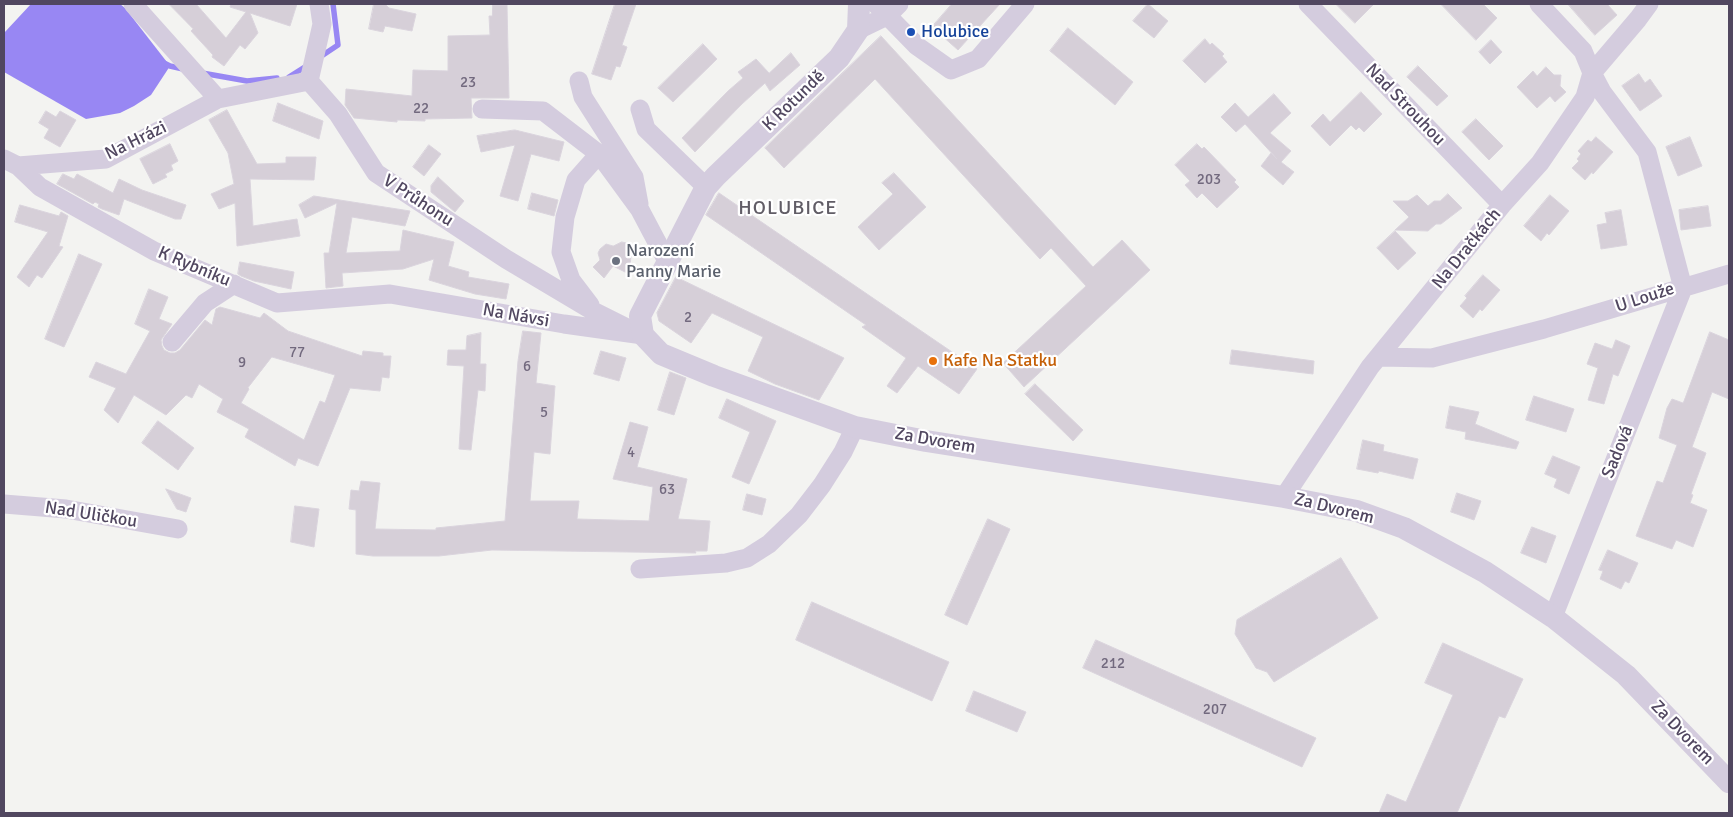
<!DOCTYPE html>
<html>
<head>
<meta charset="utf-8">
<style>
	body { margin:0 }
	#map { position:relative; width:1733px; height:817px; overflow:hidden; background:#f3f3f1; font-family:Signika,sans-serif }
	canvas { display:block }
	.frame { position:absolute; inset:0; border:5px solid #514760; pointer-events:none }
</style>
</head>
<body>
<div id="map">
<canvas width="1733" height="817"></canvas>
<div class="frame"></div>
</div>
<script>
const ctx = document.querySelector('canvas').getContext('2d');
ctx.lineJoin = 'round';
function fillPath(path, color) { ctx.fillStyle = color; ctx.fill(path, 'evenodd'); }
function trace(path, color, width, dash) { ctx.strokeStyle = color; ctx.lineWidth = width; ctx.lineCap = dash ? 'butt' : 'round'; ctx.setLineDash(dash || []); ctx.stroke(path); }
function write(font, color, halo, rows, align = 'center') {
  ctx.font = font + ' Signika,sans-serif'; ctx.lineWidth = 4.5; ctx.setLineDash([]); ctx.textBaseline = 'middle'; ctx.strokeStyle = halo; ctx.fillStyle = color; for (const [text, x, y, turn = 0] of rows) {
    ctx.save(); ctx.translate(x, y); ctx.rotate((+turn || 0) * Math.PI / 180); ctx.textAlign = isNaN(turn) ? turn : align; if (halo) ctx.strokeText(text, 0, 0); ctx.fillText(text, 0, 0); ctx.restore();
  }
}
fillPath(new Path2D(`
	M31,4H120L125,8L170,66L151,95L134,106L120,113L86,119L4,72V33Z`), '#9887f3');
trace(new Path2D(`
	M320,57L338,45L333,4
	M164,63L170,66L183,69
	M202,73L247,81L277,78
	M289,77L308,65`), '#9887f3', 5.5);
const building = new Path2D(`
	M169,4H196L226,38L246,12L230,7L231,4H297L290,26L250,13L258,33L245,49L240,45L224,66L212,57L213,55L191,31L193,29Z
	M374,4H385L389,8L416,14L412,31L385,26L383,32L369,29Z
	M615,4H636L622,45L627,47L620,67L616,66L611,80L592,74Z
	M952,4H1000L958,50L932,27Z
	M1148,4L1168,21L1154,38L1133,21Z
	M1336,4H1374L1355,23Z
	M1441,4H1483L1497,18L1476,40Z
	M1568,4H1607L1617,15L1595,35Z
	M493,5H507L509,98H471L472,118L425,119V121L397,120V122L354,118L345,105L346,89L412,96L413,70L448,71V36L490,35L489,16H492Z
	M1068,28L1133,82L1115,105L1050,51Z
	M881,36L1093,267L1122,240L1150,270L1024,387L1003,363L1086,286L1051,248L1040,259L875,79L784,168L765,148Z
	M1205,39L1210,45L1212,43L1224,54L1222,56L1227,62L1205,83L1183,61Z
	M1491,40L1502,52L1490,64L1479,52Z
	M703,44L717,59L673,102L658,88Z
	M791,53L800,65L770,91L765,83L742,104L695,152L682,138L728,91L743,78L738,72L745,67L756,59L769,73Z
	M1418,66L1448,96L1437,106L1407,77Z
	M1546,67L1554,75H1561L1560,86L1566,92L1555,102L1550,96L1537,108L1517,87L1533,71L1537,76Z
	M1639,74L1645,83L1650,79L1662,96L1640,111L1622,86Z
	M1361,92L1382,114L1364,132L1359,127L1356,130L1351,125L1330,146L1311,126L1323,114L1330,122Z
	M1274,94L1291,113L1270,133L1291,151L1281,162L1294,172L1283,185L1261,166L1271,153L1277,159L1245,124L1236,132L1221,117L1235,103L1248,117Z
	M278,103L323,121L319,139L273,121Z
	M227,110L257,164L286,163V157H316L314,180L250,179L253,226L297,219L300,236L237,246L235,203L219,209L211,194L234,184L228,153L209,120Z
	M46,111L56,117L60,111L76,120L60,147L44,138L49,129L39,123Z
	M1476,119L1503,146L1489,160L1462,132Z
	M515,130L564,142L559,161L531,154L518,201L500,196L515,145L481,152L477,136Z
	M1596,137L1613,152L1593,174L1592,172L1585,180L1572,168L1579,161L1577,159L1581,154L1578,151L1588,140L1591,142Z
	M1690,137L1702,166L1678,176L1666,147Z
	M170,144L178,161L171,165L173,170L165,174L167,177L153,184L140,159Z
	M1197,144L1202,149L1204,147L1236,180L1234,182L1239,187L1217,208L1202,193L1197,198L1185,185L1190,181L1175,165Z
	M429,145L441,154L424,176L413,167Z
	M894,173L926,207L879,250L858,227L893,194L882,183Z
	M63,174L74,179L77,174L113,193L119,179L142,190L186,205L181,219H175L124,199L119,215L102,209L98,207L99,204L95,202L93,204L57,184Z
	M438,177L464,201L455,212L431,192V186Z
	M532,193L558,200L554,216L528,209Z
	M719,193L977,369L959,394L918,366L897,393L887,386L906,358L862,327L866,325L706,215Z
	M1448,194L1462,208L1441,224H1436L1428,231L1395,230L1409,217L1393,201H1408L1417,195L1428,206L1434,201H1440Z
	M1550,195L1569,211L1549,235L1547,233L1541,241L1524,226Z
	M314,196L410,211L405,226L352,217L346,253L400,251L403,230L454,242L448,266L469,272L468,277L509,284L506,299L475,294L429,280L434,259L403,269L342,273L343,286L326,288L324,253H329L337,203L305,218L299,205Z
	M20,205L59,216L61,212L68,216L59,246L63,247L42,278L37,275L29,287L17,277L48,232L15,222Z
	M1708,206L1711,226L1681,230L1679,210Z
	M1621,210L1627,245L1601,249L1597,225L1607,223L1605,213Z
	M1395,231L1416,253L1398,270L1377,248Z
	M622,242L630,244L632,248L629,274L613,266L604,278L593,267L600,260L598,253L600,249L606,244L613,246Z
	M79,254L102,264L64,347L45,339Z
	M240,262L294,272L291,289L254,281L241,276L238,274Z
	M1483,275L1500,290L1482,311L1480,309L1473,318L1460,306L1467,298L1465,296Z
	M676,277L844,358L819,400L775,384L748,371L763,337L712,313L691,343L659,321L657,313Z
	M149,289L168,297L159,319L172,324L161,340L162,346L164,350L170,353H175L180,350L205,320L212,325L216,309L220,307L260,318L264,313L288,331L362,356L363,351L383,353V356H391L389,378L382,377L380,391L350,388L318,466L298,458L295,466L245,437L249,429L217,412L223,399L199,384L192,398L186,395L166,415L134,395L118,423L104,410L116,388L89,377L96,362L126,374L150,331L135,324ZM272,357L335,375L325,403L320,401L304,440L241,403L249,389L248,388Z
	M523,331L541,333L536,383L555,386L550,454L534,452L530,501H579L577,519L649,521L653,487L613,479L630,422L648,427L637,467L687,479L678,519L710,521L707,551H695L696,553L492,550L439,556H373L356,554V510L349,509L351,490L359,491L361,481L380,483L375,529L436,530V528L505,521L518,361Z
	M1710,332L1729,340V399L1712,392L1692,447L1706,453L1691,494L1693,495L1690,503L1707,510L1693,547L1676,540L1672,549L1636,536L1657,481L1663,483L1677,445L1659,438L1667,408L1672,399L1683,403Z
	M481,333L480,364H486L485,391L478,390L471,450L459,449L464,366L447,365L448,350H466L467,336Z
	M1616,340L1630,346L1618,376L1613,374L1604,404L1588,400L1598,368L1587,364L1595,343L1612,349Z
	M1232,350L1314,361L1313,374L1230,364Z
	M601,351L626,358L619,381L594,374Z
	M670,372L686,378L674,415L658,410Z
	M1035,384L1083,430L1073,441L1025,394Z
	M1534,396L1574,409L1566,432L1526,420Z
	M727,399L776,421L749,484L732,477L750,432L719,418Z
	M1450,406L1479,412L1475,424L1519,442L1516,449L1465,439L1466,432L1446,428Z
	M158,421L194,448L178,470L142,443Z
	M1363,440L1384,445L1383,451L1418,459L1413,479L1379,471L1378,473L1357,469Z
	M1553,456L1580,467L1569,494L1554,487L1557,479L1545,474Z
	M166,489L191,498L186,512L177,509Z
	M1457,493L1481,501L1474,520L1451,512Z
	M747,494L766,499L762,515L743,510Z
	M295,506L319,509L314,547L291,542Z
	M988,519L1010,529L967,625L945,615Z
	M1532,527L1556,536L1546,563L1521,553Z
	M1608,550L1638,563L1629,583L1625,581L1621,589L1600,579L1603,571L1599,570Z
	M1341,558L1378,618L1274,682L1267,672L1256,668L1235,634L1237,620Z
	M812,602L949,662L932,701L796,640Z
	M1096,640L1316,738L1302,767L1083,668Z
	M1443,643L1523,679L1505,718L1499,716L1457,813H1379L1387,794L1406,802L1453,695L1425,683Z
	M974,691L1026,712L1017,732L966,711Z`);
fillPath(building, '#d6cfd8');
trace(building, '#dad4dd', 1);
trace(new Path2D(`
	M133,4L218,99
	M876,4L917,46L951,70L978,59L1025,4
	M1308,4L1502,205
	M1539,4L1583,51L1592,73L1602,92L1647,152L1683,288
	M858,30L887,16L899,4
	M309,81L338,114L376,173L506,259L595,312L627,328
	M309,81L322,24L319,4
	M579,81L583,97L634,177L639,204
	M482,109L543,111L599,154L640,210L668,263
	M640,109L646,129L706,187
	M4,159L18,166L40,187L154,251L277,303L390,294L564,324L643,335
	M18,166L106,159L218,99L309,81
	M590,305L571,280L561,252L565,217L576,180L599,154
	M172,342L205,303L234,284
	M1379,357L1432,358L1544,329L1729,274
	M1284,497L1370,367L1502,205L1540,163L1585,97L1592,73L1638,19L1649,4
	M4,504L66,509L178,529
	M640,569L726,563L747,558L769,544L799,515L822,485L843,452L855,427
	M1553,617L1683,288`), '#d4ccde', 19);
trace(new Path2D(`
	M859,4L858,30L839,58L716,176L706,187L640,316L643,335L661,354L714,376L855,427L926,441L1284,497L1357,511L1404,528L1485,572L1553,617L1626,675L1729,782`), '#d4ccde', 22);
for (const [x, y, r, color] of [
	[911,32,5,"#1a4fb4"],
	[616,261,5,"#6b7280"],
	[933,361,5,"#e8710a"]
]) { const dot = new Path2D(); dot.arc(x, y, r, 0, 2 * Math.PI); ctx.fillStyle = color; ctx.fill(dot); trace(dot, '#fff', 2); }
write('15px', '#72697e', null, [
	["23",468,83],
	["22",421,109],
	["203",1209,180],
	["2",688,318],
	["77",297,353],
	["9",242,363],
	["6",527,367],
	["5",544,413],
	["4",631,453],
	["63",667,490],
	["212",1113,664],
	["207",1215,710]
]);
write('18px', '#164399', '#fff', [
	["Holubice",921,32]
], 'left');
write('18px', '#514760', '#fff', [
	["K Rotundě",794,101,-44],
	["Nad Strouhou",1405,105,46],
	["Na Hrázi",136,141,-26],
	["V Průhonu",418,201,33],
	["Na Dračkách",1467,249,-51],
	["K Rybníku",194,267,23],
	["U Louže",1645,298,-18],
	["Na Návsi",516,316,10],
	["Za Dvorem",935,441,10],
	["Sadová",1618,452,-68],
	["Za Dvorem",1334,509,14],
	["Nad Uličkou",91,515,9],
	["Za Dvorem",1682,733,46]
]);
write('18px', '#5b616d', '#fff', [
	["Narození",626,251],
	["Panny Marie",626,272]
], 'left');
write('18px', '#c56008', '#fff', [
	["Kafe Na Statku",943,361]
], 'left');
ctx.letterSpacing = '1px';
write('20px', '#615d66', '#fff', [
	["HOLUBICE",788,209]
]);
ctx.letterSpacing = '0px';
</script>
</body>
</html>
